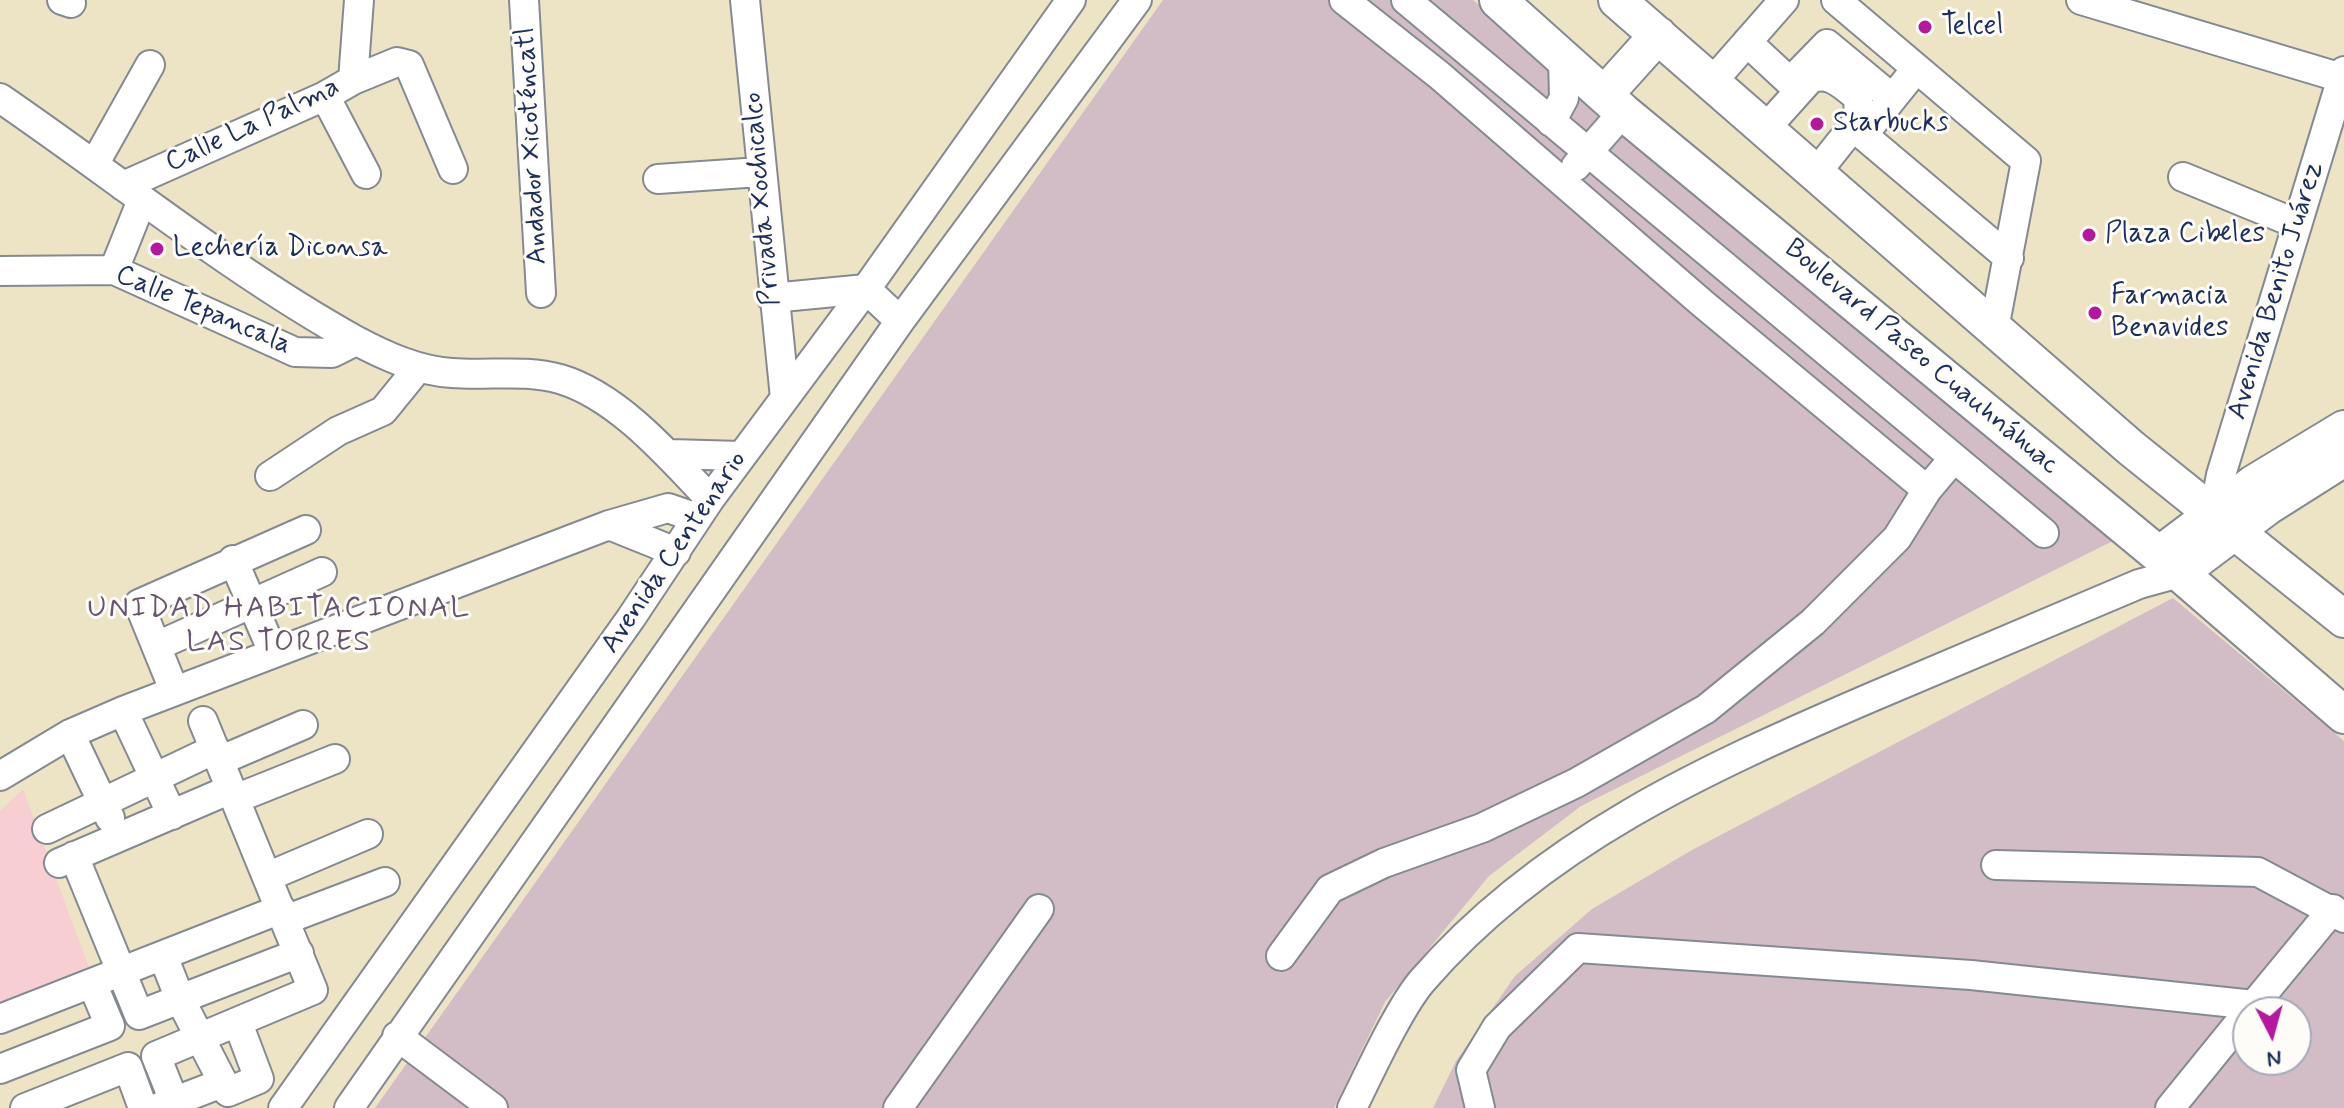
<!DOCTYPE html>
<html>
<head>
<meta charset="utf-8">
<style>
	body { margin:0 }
	#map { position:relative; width:2344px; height:1108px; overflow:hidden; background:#ede4c6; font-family:Mynerve,sans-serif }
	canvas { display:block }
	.north { position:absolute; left:2232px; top:996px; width:80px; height:80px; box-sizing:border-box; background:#fdfcf7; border:2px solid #a3aaba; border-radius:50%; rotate:174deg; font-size:22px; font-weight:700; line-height:32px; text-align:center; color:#1b2f5e }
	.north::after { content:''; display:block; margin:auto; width:28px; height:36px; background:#b5179e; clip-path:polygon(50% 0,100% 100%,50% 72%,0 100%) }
</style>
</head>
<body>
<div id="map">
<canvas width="2344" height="1108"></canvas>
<div class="north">N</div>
</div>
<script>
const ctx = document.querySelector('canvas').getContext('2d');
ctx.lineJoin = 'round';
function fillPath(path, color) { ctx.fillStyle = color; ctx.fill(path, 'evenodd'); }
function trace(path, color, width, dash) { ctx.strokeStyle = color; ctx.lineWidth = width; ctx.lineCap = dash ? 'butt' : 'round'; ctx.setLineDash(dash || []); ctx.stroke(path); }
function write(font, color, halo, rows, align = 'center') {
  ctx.font = font + ' Mynerve,sans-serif'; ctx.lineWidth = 6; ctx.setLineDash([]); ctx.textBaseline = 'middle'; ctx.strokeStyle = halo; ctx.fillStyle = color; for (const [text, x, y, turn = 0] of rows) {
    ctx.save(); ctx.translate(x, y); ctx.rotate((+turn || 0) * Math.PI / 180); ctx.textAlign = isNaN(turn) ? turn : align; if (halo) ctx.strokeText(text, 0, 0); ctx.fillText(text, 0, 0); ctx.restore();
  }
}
fillPath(new Path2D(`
	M23,789L93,978L0,1016V811Z`), '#f7cfd3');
fillPath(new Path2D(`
	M1163,0H1473L2119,538L1581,806L1489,876L1385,1002L1334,1108H375Z
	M2173,598L2344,741V1108H1433L1456,1061L1515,976L1592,909L1692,850ZM2248,1012H2296V1060H2248Z`), '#d2bdc7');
const minor = new Path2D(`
	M62,0L71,3
	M524,0L541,293
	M745,0L785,398
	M1344,0L1439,75L1702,303L1927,490
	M1406,0L2044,533
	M1836,0L2026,161L1994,329
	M2081,0L2342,78
	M1747,42L1790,82L1827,44L1892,98
	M1916,69L1863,135L2009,258
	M353,80L397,62L409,65L453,169
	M1712,82L1784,0
	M325,96L366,174
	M0,98C117,178 231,271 355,340C385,356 418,371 452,373C488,376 525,369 560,379C618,396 670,457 710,499
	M1551,122L1564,98L1563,59
	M1765,129L1810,79C1829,70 1843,86 1858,97L1859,119L1816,173
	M95,163L150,65
	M1576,166L1623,112
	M2183,177L2297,224
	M658,179L760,172
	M123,186L325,96L353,80L359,0
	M114,270L142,200
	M0,271L114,270L295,352L332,353L356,341
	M772,298L866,289L900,321
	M670,454L741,456
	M270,476L338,431L383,411L418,368
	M2214,512L2221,475L2344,71
	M609,525L676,552
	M233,560L273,652
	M157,646L322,572
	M174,690L139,604L306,530
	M123,711L172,815
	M70,734L110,818
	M219,761L303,725
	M0,776L70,734L123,711L609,525L668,508L697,518
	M235,799L335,759
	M47,829L215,749
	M74,856L139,1015L299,953
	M59,863L231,789
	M1996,865L2258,872L2344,918
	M267,877L368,834
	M285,920L385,882
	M163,956L180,999L228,1092L259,1079L238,1023
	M1281,956L1330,889L1384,863L1482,828L1576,783L1706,709L1813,622L1897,538L1927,490L1954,458
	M2248,1012L2333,909
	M0,1019L281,909
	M397,1036L493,1108
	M0,1069L110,1026L92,983
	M174,1101L156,1056L313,990L203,721
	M25,1108L128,1067L143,1108
	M157,1108L222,1083
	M283,1108L631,618L710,499L866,289L1071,0
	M349,1108L900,321L1137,0
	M898,1108L1039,909
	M1352,1108C1369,1074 1399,1008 1422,981C1542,842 1707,768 1872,697C1961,660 2050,622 2139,584L2179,573
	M1480,1108L1471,1070L1497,1027L1578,948L1971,975L2254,1005
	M2170,1108L2248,1012`);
const major = new Path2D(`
	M1498,0L1623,112L2159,555L2344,715
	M1617,0L2131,448L2344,619
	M1605,94L1658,35
	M2159,555L2253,484L2344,429
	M2179,573L2268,506L2344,458`);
trace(minor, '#848a92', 32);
trace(major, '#848a92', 40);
trace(minor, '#fff', 28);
trace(major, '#fff', 36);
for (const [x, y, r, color] of [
	[1925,27,8,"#b5179e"],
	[1817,124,8,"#b5179e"],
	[2089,235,8,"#b5179e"],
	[157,249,8,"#b5179e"],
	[2095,313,8,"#b5179e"]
]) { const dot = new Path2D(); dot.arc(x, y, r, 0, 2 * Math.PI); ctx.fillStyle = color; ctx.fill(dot); trace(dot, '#fdfcf7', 3); }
write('28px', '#1b2f5e', '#fdfcf7', [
	["Telcel",1941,27],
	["Starbucks",1833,124],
	["Plaza Cibeles",2105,235],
	["Lechería Diconsa",173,249],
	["Farmacia",2111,297],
	["Benavides",2111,329]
], 'left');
write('28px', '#1b2f5e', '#fdfcf7', [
	["Calle La Palma",253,126,-25],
	["Andador Xicoténcatl",533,146,-93],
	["Privada Xochicalco",763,199,-95],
	["Avenida Benito Juárez",2277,291,-73],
	["Calle Tepancala",203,311,23],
	["Boulevard Paseo Cuauhnáhuac",1921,358,40],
	["Avenida Centenario",675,553,-56]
]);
ctx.letterSpacing = '2px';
write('30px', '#665470', '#fdfcf7', [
	["UNIDAD HABITACIONAL",279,610],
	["LAS TORRES",279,644]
]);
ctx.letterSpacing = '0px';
</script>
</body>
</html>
